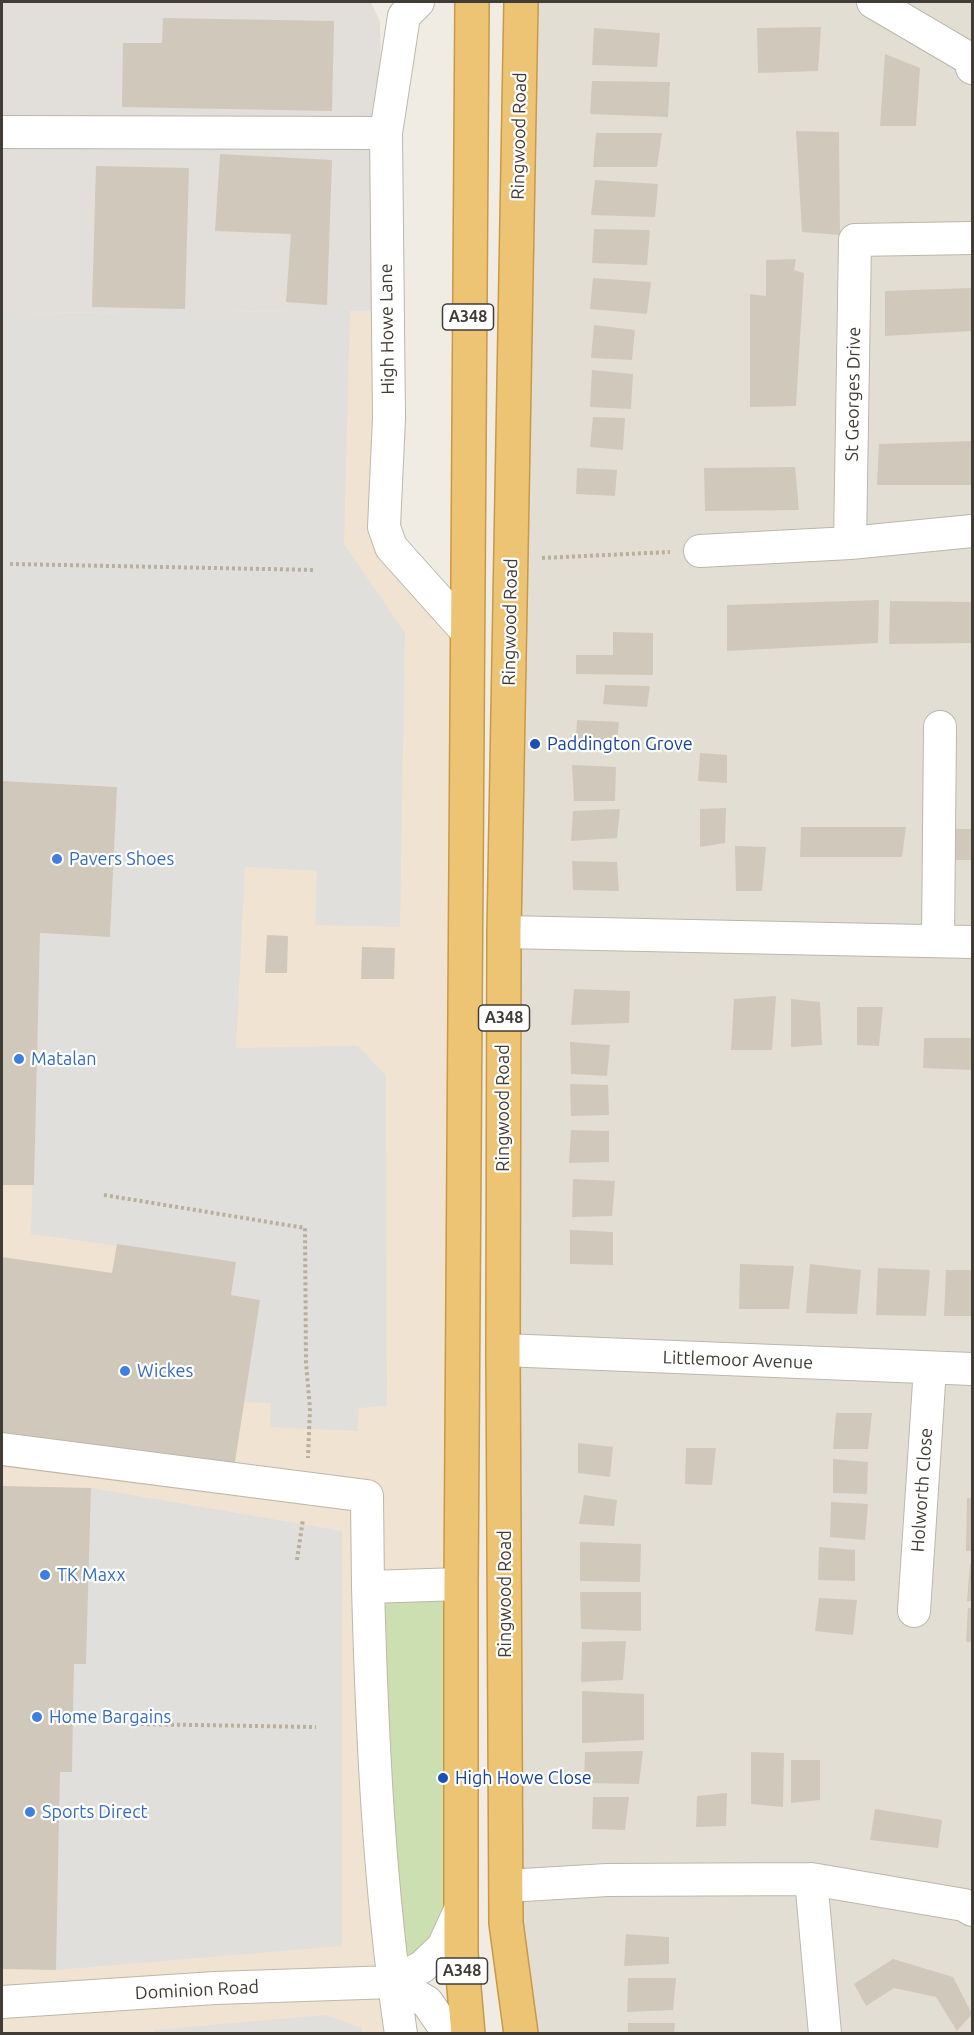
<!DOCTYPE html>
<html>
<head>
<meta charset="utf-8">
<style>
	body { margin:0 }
	#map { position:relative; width:974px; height:2035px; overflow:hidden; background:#f0ece4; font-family:Ubuntu,sans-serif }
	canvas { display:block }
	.frame { position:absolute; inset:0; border:3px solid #413c35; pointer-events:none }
</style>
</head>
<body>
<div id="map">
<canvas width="974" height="2035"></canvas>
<div class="frame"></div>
</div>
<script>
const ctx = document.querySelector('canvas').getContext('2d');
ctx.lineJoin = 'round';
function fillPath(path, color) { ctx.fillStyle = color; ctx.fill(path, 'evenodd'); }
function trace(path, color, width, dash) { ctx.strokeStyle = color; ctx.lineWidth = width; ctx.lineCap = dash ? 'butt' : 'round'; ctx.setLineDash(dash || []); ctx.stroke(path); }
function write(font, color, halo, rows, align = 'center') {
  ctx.font = font + ' Ubuntu,sans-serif'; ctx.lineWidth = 4.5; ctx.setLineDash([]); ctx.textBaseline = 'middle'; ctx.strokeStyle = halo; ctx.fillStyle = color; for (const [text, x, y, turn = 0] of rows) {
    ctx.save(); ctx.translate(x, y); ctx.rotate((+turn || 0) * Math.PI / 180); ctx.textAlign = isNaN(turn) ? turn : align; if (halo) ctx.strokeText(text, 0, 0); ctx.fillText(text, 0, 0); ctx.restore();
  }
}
fillPath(new Path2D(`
	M522,2H972V2033H527L507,1886Z`), '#e3ded3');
fillPath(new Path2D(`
	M386,311L384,527L468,633L461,1584L401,2033H2V313Z`), '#f0e3d1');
fillPath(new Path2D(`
	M2,2H371L380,22L386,311L2,313Z`), '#e2ded9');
fillPath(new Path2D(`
	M461,1584V1908L393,1982L368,1587Z`), '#cbdfb1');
fillPath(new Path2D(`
	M350,311L344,544L405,633L400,927L315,925L317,871L245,867L236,1048L358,1046L386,1076L387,1406L359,1408L357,1431L270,1427L271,1403L244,1402L260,1300L231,1295L236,1262L31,1234L40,933L110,937L117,787L2,781V313Z
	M91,1488L342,1531V1946L56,1970L60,1772H72L74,1664L86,1663Z
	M325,2015L362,2028V2033L154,2034V2030Z`), '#e1dfdc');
fillPath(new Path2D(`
	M163,18L334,21L332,111L122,107L123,43H162Z
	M821,27L818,71L758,73L757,28Z
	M594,28L660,33L657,67L592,65Z
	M885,54L920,68L916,126H880Z
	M592,81L670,82L668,117L590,114Z
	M796,131L839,132L840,235L802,232Z
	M596,133H662L657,167H593Z
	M220,154L332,160L327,305L286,302L291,234L215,231Z
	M96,166L189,168L185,309L92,307Z
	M595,180L658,184L655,217L591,215Z
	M594,229L650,230L647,265L592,263Z
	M796,259L794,270L804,273L796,406L750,407V294L766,296V260Z
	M593,278L651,282L647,314L590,309Z
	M972,288V331L885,336V291Z
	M594,325L635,330L632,360L591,358Z
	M592,370L633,374L631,409L590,407Z
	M593,417L625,418L623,450L590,447Z
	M972,441V485H877L879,444Z
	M795,467L799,510L705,511L704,468Z
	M577,468L617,470L615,496L576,494Z
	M879,600L878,643L727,651V605Z
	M890,601L972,602V643L889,644Z
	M613,632L653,633V675L576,674V655H613Z
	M605,685L650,686L647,707L603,704Z
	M577,720L619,722L616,751H575Z
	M700,753L727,755V783L698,781Z
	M572,765L616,767L615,801H574Z
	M2,781L117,787L110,937L40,933L34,1185H2Z
	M726,808L725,843L700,847V809Z
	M620,809L617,838L571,841L573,811Z
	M801,827H906L902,857H800Z
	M952,829H972V860H950Z
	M735,846L766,847L762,891H736Z
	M572,861L617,862L619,891L573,890Z
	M267,935L288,936L287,973H265Z
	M362,947L395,948L394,979H361Z
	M574,989L630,991L629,1023L571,1025Z
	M776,996L772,1050H731L734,999Z
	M791,999L820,1002L822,1045L791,1047Z
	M857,1007H883L879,1046L857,1045Z
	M924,1038H972V1070L923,1068Z
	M570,1042L610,1045L607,1076L571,1074Z
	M570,1084L608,1085L609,1115L571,1116Z
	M571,1130L609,1131V1162L569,1163Z
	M573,1179L615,1181L612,1216L572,1217Z
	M570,1230L613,1232V1265L570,1264Z
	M117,1244L236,1262L231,1295L260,1300L234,1468L2,1433V1257L112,1273Z
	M740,1264L794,1266L789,1309H739Z
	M810,1264L861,1270L857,1314L806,1313Z
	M878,1268L930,1270L926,1316L876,1315Z
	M946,1270H972V1316H944Z
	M836,1413H872L868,1449H833Z
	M578,1443L613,1447L610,1477L578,1473Z
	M686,1448H716L712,1485L685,1484Z
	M833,1459L868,1462L867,1494L833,1493Z
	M2,1486L91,1488L86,1664H74L72,1772H60L56,1970L2,1969Z
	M584,1495L617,1500L614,1526L579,1524Z
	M967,1498H972V1551H966Z
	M831,1502L868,1504L865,1540L830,1537Z
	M580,1542L641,1544L640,1582L580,1581Z
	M819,1547L855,1550V1581L818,1580Z
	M970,1564H972V1601H967Z
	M580,1592H641V1631L581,1629Z
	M819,1598L857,1600L853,1635L815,1631Z
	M968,1608H972V1642H966Z
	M626,1641L623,1680L581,1682L582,1642Z
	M582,1691L644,1694V1740L582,1743Z
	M643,1751L639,1784L584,1783L585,1752Z
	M751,1752L784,1753L783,1807L751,1804Z
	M791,1760H820V1800L791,1803Z
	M727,1793L726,1826L696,1827L697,1796Z
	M593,1797H629L625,1830L592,1829Z
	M875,1809L942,1820L938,1848L870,1840Z
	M626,1934L669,1937V1964L624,1966Z
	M893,1959L953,1977L972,2014L957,2031L936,1997L894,1988L866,2006L854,1984Z
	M628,1978H676L673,2010L627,2012Z
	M628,2023H675L674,2034H628Z`), '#d0c8bb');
const minor = new Path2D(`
	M418,2L404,16L386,133L389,418L384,527L391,547L468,633
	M873,2L972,60V68
	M2,132L386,133
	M972,238L855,240L850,543L972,531
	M700,551L850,543
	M504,932L972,942
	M938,941L940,727
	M503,1350L972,1369
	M2,1449L367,1496L368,1587
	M914,1611L930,1368
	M811,1879L825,2034
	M507,1886L607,1880L811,1879L964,1905L972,1910
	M393,1982L427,2002L449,2034
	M2,2002L215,1988L393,1982L422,1967L443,1947L461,1908
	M401,2034C379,1886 372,1736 368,1587L461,1584`);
const highway = new Path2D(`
	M468,2034L461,1953V1584L472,2
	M521,2034L506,1923L503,1350L504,932L521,2`);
trace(minor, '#bdb7ab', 34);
trace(highway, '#c99945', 36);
trace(new Path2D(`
	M542,558L670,552
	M10,564L316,570
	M104,1195L305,1228L306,1363L310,1408L308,1458
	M297,1560L303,1519
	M135,1724L316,1727`), '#baaf9b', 4, [3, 3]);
trace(minor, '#fff', 32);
trace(highway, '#ecc473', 33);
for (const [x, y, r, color] of [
	[535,744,6,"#1a4fb4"],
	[57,859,6,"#3f7fe0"],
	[19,1059,6,"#3f7fe0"],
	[125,1371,6,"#3f7fe0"],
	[45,1575,6,"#3f7fe0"],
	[37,1717,6,"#3f7fe0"],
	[443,1778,6,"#1a4fb4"],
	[30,1812,6,"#3f7fe0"]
]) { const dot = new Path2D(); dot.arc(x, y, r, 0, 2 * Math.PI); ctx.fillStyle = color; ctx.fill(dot); trace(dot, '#fff', 2); }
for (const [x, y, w] of [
	[468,317,51],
	[504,1018,51],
	[462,1971,51]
]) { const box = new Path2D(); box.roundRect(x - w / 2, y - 13, w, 26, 4.5); ctx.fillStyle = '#fff'; ctx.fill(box); trace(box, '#413c35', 1.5); }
write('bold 16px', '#413c35', null, [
	["A348",468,317],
	["A348",504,1018],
	["A348",462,1971]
]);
write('18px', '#413c35', '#fff', [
	["Ringwood Road",519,136,-89],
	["High Howe Lane",387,329,-91],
	["St Georges Drive",853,394,-89],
	["Ringwood Road",510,622,-89],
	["Ringwood Road",503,1108,-90],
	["Littlemoor Avenue",738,1360,2],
	["Holworth Close",922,1490,-86],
	["Ringwood Road",505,1594,-90],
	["Dominion Road",197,1990,-3]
]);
write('18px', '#164399', '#fff', [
	["Paddington Grove",547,744],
	["High Howe Close",455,1778]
], 'left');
write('18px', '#366cbe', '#fff', [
	["Pavers Shoes",69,859],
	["Matalan",31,1059],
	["Wickes",137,1371],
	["TK Maxx",57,1575],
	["Home Bargains",49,1717],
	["Sports Direct",42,1812]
], 'left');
</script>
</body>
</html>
